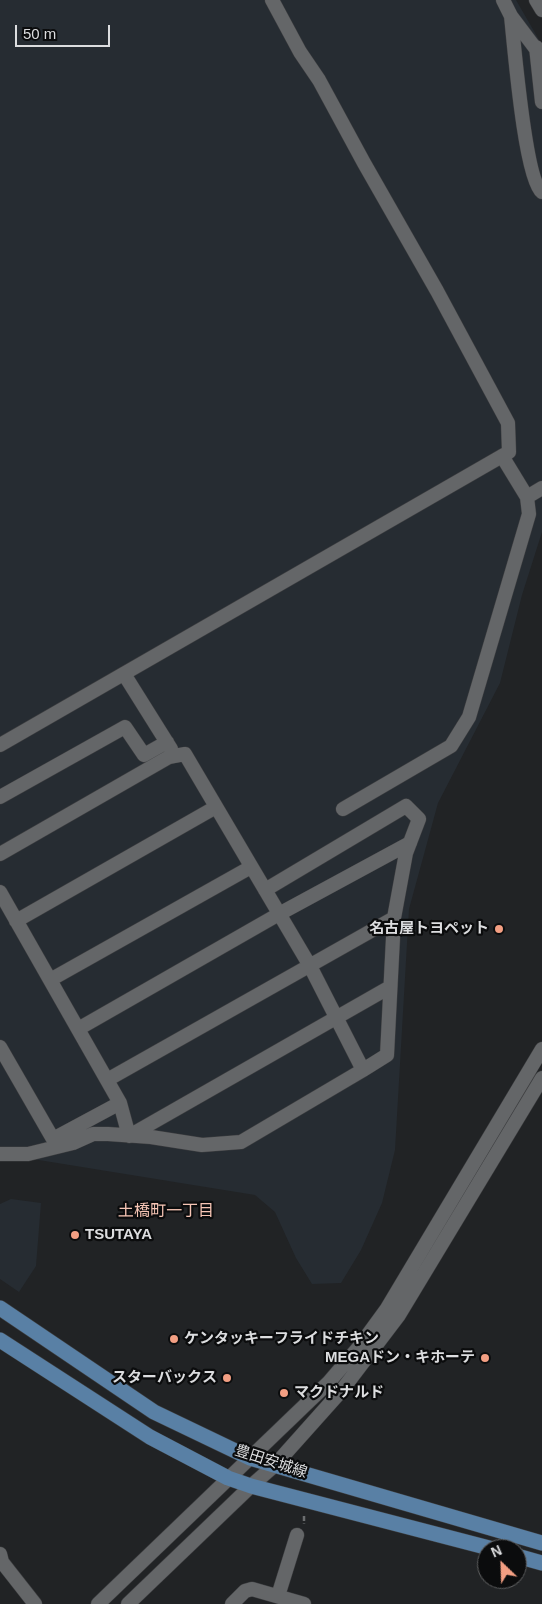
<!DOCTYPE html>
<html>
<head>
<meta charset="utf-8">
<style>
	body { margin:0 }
	#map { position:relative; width:542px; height:1604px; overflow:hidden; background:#212325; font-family:Arial,sans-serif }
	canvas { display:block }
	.north { position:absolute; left:477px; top:1539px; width:50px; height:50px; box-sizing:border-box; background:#0b0c0d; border:1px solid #5f6061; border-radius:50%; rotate:336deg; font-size:14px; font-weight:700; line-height:20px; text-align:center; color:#dcdddf }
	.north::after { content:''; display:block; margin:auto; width:18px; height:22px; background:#f39f83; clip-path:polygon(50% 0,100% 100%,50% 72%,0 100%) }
	.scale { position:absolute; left:15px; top:25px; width:95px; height:22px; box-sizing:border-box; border:2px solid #dcdddf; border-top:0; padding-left:6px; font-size:15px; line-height:18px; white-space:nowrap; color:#dcdddf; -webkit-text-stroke:4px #0b0c0d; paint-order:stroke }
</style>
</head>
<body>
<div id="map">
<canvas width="542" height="1604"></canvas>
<div class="north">N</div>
<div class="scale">50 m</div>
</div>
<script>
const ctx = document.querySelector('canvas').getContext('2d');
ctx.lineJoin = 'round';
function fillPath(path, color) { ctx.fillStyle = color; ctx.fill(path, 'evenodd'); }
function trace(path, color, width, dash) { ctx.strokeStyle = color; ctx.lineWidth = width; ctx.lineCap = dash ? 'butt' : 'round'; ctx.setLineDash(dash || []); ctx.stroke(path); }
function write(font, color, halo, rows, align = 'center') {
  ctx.font = font + ' Arial,"Noto Sans JP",sans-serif'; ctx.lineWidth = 4.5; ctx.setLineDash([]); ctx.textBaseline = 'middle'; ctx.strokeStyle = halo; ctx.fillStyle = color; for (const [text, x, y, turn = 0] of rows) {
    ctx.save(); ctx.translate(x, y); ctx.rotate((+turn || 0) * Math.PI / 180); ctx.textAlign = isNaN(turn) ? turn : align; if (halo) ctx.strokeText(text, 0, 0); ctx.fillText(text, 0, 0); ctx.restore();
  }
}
fillPath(new Path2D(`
	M0,0H516L542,45V532L522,595L500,683L438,803L409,909L395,1150L382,1203L361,1250L341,1283L312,1284L296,1258L275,1212L255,1195L14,1156L0,1161Z
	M11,1199L41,1203L36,1266L19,1292L0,1279V1204Z`), '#262c32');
const minor = new Path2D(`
	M503,0L511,16L542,57
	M536,0L542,10
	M511,16C514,43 525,180 542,192
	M536,47L542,102
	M502,456L527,497
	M124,674L171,749
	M0,745L509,452L508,423L437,291L364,163L319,80L300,52L272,0
	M0,797L125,727L144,755L167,742
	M343,809L451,746L469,717L529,514L527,497L542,488
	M0,854L169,757L185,754L310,966L363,1070L241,1142L202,1145L151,1137L108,1134H93L73,1143L28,1154H0
	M265,890L406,806L419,819L406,853L394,918L387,1055L363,1070
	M0,892L120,1103L53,1139
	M16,921L216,807
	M50,980L251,867
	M78,1029L279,914L410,843
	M0,1047L57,1146
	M107,1080L394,918
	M120,1103L129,1136L390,987
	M0,1554L2,1562L35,1604
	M278,1596L297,1535
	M98,1604L329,1382L359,1347L386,1310L542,1049
	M128,1604L251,1486L275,1465L342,1390L399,1315L542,1078
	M232,1604L245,1591L252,1589L304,1604`);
const major = new Path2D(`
	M0,1308L154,1412L250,1458L542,1543
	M0,1340L150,1437L228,1478L251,1486L493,1549
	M517,1556L542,1563`);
trace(minor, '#3d3e40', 15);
trace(major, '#3d3e40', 16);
trace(new Path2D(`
	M304,1516V1524`), '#6c6e70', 2.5, [5, 2.5]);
trace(minor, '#646668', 14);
trace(major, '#5980a5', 15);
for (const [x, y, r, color] of [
	[499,929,5,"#f39f83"],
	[75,1235,5,"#f39f83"],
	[174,1339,5,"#f39f83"],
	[485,1358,5,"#f39f83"],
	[227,1378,5,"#f39f83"],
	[284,1393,5,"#f39f83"]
]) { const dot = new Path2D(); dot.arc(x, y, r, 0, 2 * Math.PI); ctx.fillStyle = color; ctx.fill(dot); trace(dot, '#0b0c0d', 2); }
write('bold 15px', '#dcdddf', '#0b0c0d', [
	["名古屋トヨペット",489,929],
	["TSUTAYA",85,1235,"left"],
	["ケンタッキーフライドチキン",184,1339,"left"],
	["MEGAドン・キホーテ",475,1358],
	["スターバックス",217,1378],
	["マクドナルド",294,1393,"left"]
], 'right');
write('15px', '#dcdddf', '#0b0c0d', [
	["豊田安城線",271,1462,18]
]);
write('16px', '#f5c4b4', '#0b0c0d', [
	["土橋町一丁目",166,1212]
]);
</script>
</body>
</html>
